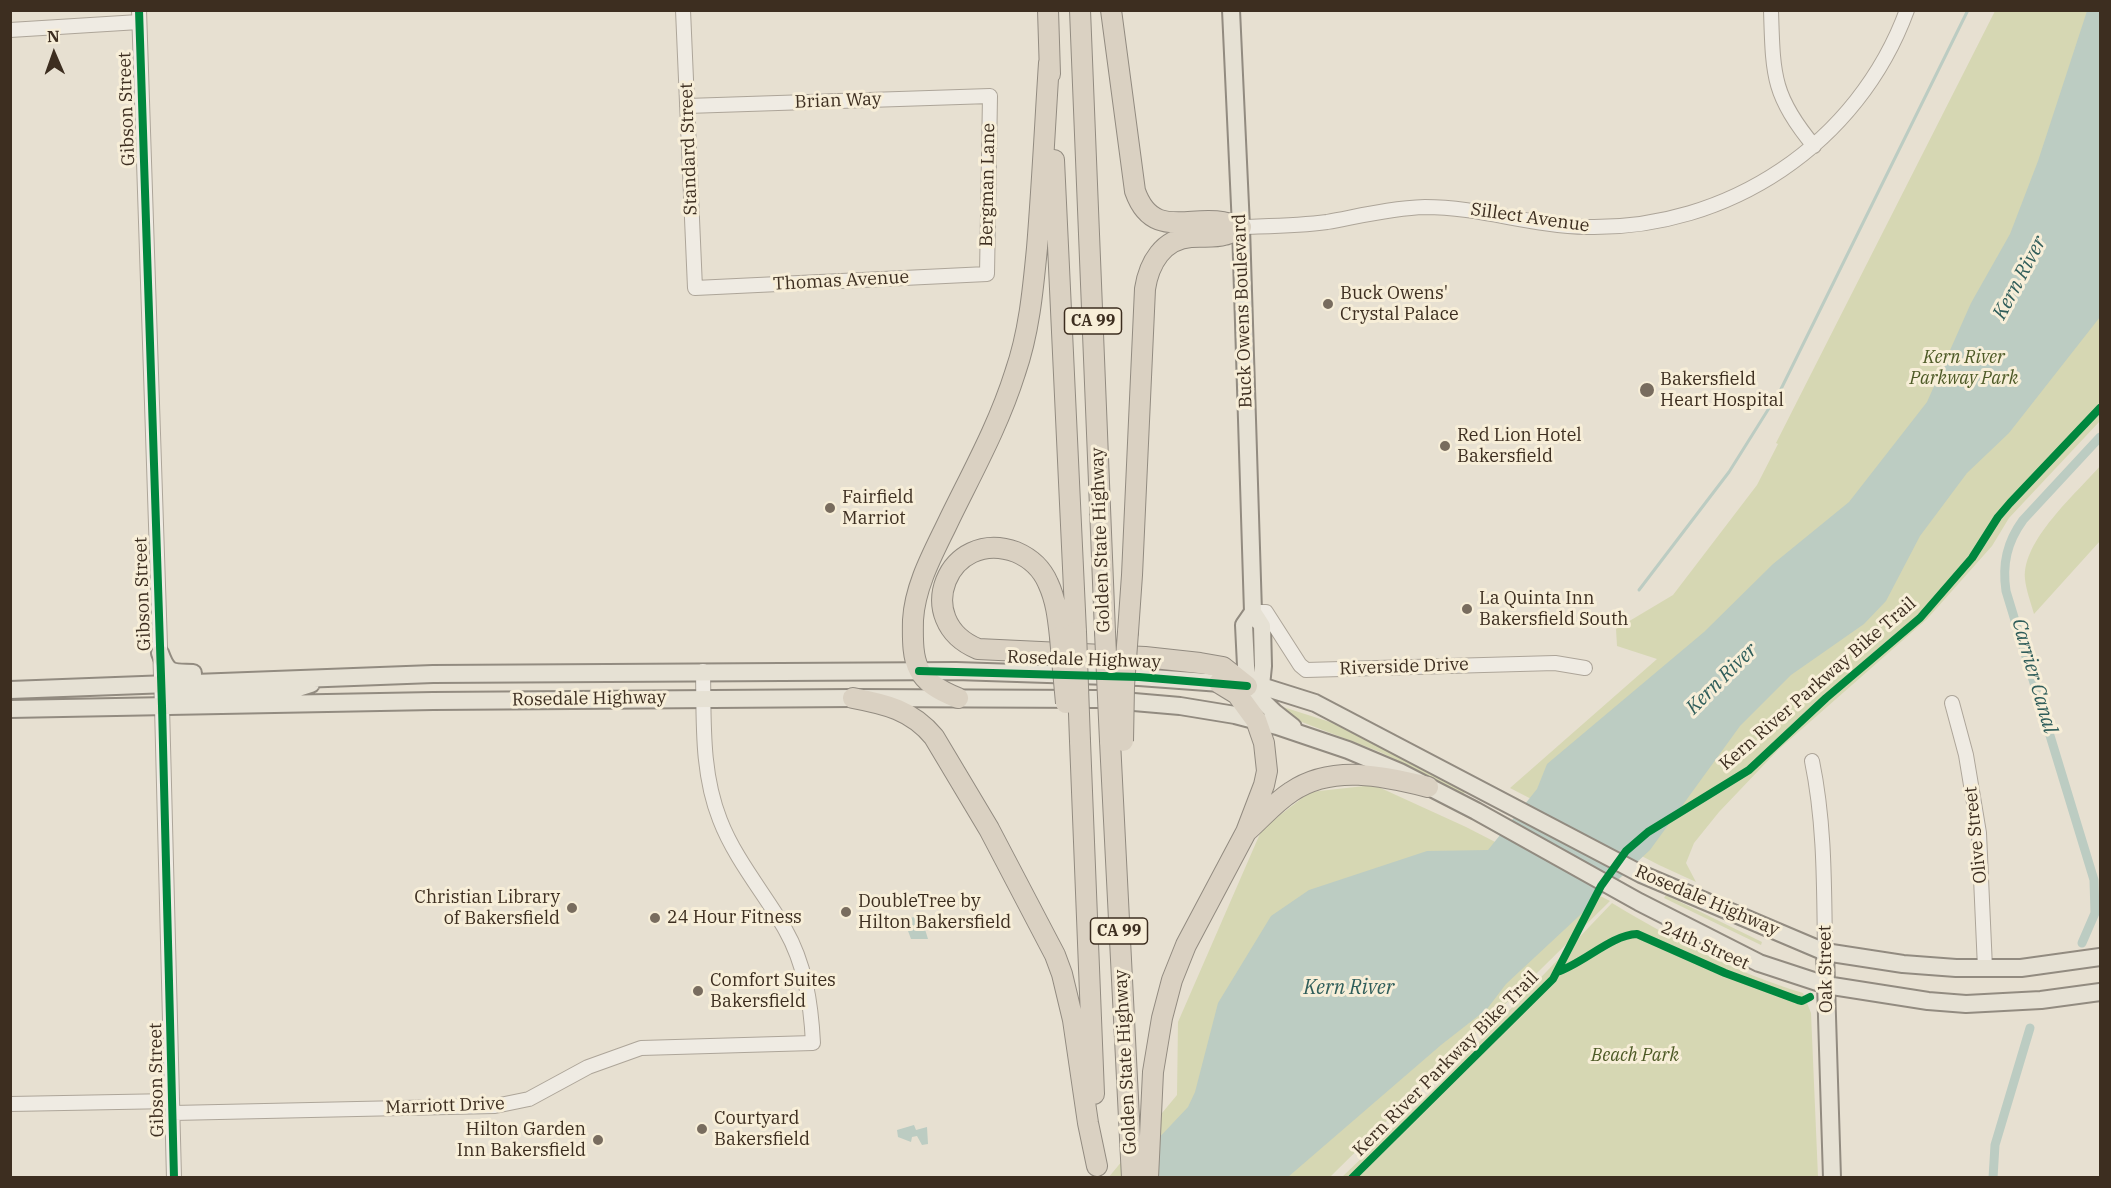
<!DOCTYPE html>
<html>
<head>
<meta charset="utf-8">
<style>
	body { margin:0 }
	#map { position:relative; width:2111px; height:1188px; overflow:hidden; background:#e7e0d1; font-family:"IBM Plex Serif",serif }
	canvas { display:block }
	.frame { position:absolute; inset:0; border:12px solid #3d2e20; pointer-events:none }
	.north { position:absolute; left:24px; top:24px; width:60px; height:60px; -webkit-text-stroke:4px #f7eed8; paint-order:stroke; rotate:358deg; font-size:16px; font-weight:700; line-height:24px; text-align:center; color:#3d2e20 }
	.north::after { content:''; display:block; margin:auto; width:21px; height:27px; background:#3d2e20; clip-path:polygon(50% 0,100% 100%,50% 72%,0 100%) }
</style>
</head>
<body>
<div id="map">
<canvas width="2111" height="1188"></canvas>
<div class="frame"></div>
<div class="north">N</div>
</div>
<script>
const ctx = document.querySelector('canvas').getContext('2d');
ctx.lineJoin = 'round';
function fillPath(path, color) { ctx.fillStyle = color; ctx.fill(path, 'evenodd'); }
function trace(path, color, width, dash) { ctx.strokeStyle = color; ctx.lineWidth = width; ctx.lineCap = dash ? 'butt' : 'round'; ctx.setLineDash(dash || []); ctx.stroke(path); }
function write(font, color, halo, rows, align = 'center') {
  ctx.font = font + ' "IBM Plex Serif",serif'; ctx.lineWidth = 6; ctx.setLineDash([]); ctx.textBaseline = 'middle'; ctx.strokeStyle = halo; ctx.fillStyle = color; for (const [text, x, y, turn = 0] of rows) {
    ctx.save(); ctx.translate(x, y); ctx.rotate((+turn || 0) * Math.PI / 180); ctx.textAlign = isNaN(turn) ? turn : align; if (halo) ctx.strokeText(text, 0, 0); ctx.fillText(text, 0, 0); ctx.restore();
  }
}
fillPath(new Path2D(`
	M1995,11H2100V421L2009,518L1992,546L1927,619L1778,750L1719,812L1694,843L1686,863L1696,882L1659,865L1510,788L1657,659L1617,646L1616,629L1673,595L1757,485L1778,444L1776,443Z
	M2100,466V541L2034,614C2031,603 2026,590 2025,579C2022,540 2076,494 2100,466Z
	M1283,707L1330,722L1465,791L1464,794L1380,752L1294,719L1282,711Z
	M1374,785L1466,827L1610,901L1330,1177L1108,1178L1177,1095L1178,1022L1262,829L1310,792Z
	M1666,895L1762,942L1761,945L1664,898Z
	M1612,903C1674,940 1733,972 1803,993L1811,1013L1818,1177H1342L1440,1083Z`), '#d6d7b3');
fillPath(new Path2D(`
	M2087,11H2100V317L2009,433L1967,473L1920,536L1886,601L1864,624L1791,675L1740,726L1650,850L1506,984L1487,1009L1441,1045L1288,1177L1121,1178L1188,1107L1195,1092L1218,1003L1271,916L1309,890L1427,851L1488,850L1537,789L1547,764L1704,632L1773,564L1849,502L1927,402L1971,303L2010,234L2038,161Z
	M914,917L916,924L924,926L928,939H911L904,920Z
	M914,1125L916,1130L927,1127L928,1144L922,1145L917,1136L912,1137L911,1142L898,1137L897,1130Z`), '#bcccc2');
trace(new Path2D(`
	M1639,590L1729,472L1781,389L1968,10`), '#bcccc2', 3);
trace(new Path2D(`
	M2082,943L2095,913L2094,880L2006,591C2002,564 2007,542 2023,520L2100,437
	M1993,1178L1995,1145L2030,1028`), '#bcccc2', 9);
const minor = new Path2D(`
	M139,10L162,706L174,1178
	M683,10L695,288L987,274L990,96L687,106
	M1771,10C1773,74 1772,96 1814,146
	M10,30L139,22
	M1241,227C1270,226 1298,226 1327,222C1360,216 1392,208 1425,207C1480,207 1532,226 1587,227C1728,230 1858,144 1907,10
	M1253,612H1266L1300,665L1306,670L1555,663L1585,668
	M1952,703L1966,755L1979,833L1985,968
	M1812,761C1825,824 1824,887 1825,952
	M10,1104L172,1101
	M173,1113L495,1106L529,1099L588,1067L641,1048L813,1043C811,1003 805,964 785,929C764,893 735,859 720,820C701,772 704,721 703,671`);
const major = new Path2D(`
	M1231,10L1241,227L1253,612L1262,626L1263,666L1261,686
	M160,653C168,675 172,672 193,673
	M1247,686L1244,625L1253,612
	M1247,686L1274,712L1293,727
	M10,690L433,674L956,671L1139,677L1261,686L1315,703L1641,874L1825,952L1903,964L1956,968H2021L2100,957
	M162,706L167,700L178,695L286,692L311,684
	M10,709L433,701L853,698L1099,699L1180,706L1235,715L1277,726L1348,750L1400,772L1476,811L1639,902L1759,963L1826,985L1928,1001L1966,1004L2041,1000L2100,992
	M1825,952L1832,1178`);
const highway = new Path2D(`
	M1048,10L1050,74
	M1080,10L1105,632
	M1111,10L1135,191C1152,239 1187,216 1223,222C1229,223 1235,226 1241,227
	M1054,160L1076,632
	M1128,632L1132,575L1145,289C1149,263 1163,239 1191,237C1201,236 1214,238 1224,235C1230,234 1235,230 1241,227
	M1060,637C1058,618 1056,600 1048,583C1042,569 1030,558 1016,552C948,527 910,621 978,649L1145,657L1200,663L1223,667L1247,686
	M853,698C885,704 912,710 934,737L989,829L1055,955L1062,974L1073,1020L1088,1123L1097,1166
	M958,698C915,681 912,665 913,620C915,584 935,550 950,518C973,471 999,424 1015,373C1029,333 1033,290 1037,248C1042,187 1045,124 1049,63
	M1080,741L1094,1094
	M1110,741L1132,1178
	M1246,832C1261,819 1274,803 1291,792C1332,764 1384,776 1428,787
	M1148,1178L1153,1072L1162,1018L1172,980L1186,945L1246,832L1264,785L1267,771L1264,743L1256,720L1237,694L1219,683`);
trace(minor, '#ada599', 16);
trace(major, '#928b80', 20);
trace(highway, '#928b80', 22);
trace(minor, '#efebe3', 14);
trace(major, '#e6e1d4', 16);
trace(highway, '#dad1c2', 20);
const highwayBridge = new Path2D(`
	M1076,632L1080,741
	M1105,632L1110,741
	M1060,637L1066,703
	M1123,741L1124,686L1128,632`);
trace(highwayBridge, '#928b80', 22, []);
trace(highwayBridge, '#dad1c2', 20);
trace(new Path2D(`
	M139,10L162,706L174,1178
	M919,671L1139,677L1247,686
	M1557,972C1584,963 1611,935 1637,934L1725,973L1798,1000L1802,1001L1810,997
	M1352,1178L1553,979L1601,886L1626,851L1648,832L1749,770L1826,698L1920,618L1972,558L1998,517L2010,503L2100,408`), '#00873e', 8);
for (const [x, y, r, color] of [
	[1328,304,6,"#786c5e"],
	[1647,390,8,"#786c5e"],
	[1445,446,6,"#786c5e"],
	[830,508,6,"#786c5e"],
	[1467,609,6,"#786c5e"],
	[572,908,6,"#786c5e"],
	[846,912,6,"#786c5e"],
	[655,918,6,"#786c5e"],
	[698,991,6,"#786c5e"],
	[702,1129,6,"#786c5e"],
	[598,1140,6,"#786c5e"]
]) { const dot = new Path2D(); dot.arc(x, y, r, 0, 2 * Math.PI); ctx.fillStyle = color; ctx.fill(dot); trace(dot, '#f7eed8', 2); }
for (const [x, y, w] of [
	[1093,321,57],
	[1119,931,57]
]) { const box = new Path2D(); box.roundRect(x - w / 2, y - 13, w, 26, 4.5); ctx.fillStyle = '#f7eed8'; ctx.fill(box); trace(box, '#3d2e20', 1.5); }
write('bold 16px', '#3d2e20', null, [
	["CA 99",1093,321],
	["CA 99",1119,931]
]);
write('18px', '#3d2e20', '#f7eed8', [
	["Brian Way",838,101,-2],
	["Gibson Street",127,109,-92],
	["Standard Street",689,149,-92],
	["Bergman Lane",988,185,-89],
	["Sillect Avenue",1530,218,8],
	["Thomas Avenue",841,281,-3],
	["Buck Owens Boulevard",1243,311,-92],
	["Golden State Highway",1101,540,-92],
	["Gibson Street",143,594,-92],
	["Rosedale Highway",1084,660,2],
	["Riverside Drive",1404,667,-2],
	["Kern River Parkway Bike Trail",1818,684,-41],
	["Rosedale Highway",589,699,-1],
	["Olive Street",1976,835,-96],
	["Rosedale Highway",1707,901,23],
	["24th Street",1705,946,24],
	["Oak Street",1826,969,-91],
	["Golden State Highway",1126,1062,-93],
	["Kern River Parkway Bike Trail",1446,1064,-45],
	["Gibson Street",157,1080,-91],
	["Marriott Drive",445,1106,-2]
]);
write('18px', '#3d2e20', '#f7eed8', [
	["Buck Owens'",1340,294],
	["Crystal Palace",1340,315],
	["Bakersfield",1660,380],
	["Heart Hospital",1660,401],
	["Red Lion Hotel",1457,436],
	["Bakersfield",1457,457],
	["Fairfield",842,498],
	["Marriot",842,519],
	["La Quinta Inn",1479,599],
	["Bakersfield South",1479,620],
	["Christian Library",560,898,"right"],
	["of Bakersfield",560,919,"right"],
	["DoubleTree by",858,902],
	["Hilton Bakersfield",858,923],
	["24 Hour Fitness",667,918],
	["Comfort Suites",710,981],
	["Bakersfield",710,1002],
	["Courtyard",714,1119],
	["Bakersfield",714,1140],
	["Hilton Garden",586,1130,"right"],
	["Inn Bakersfield",586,1151,"right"]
], 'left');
write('italic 18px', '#4d5a26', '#f7eed8', [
	["Kern River",1964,358],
	["Parkway Park",1964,379],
	["Beach Park",1635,1056]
]);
write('italic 20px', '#2f5d5a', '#f7eed8', [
	["Kern River",2020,278,-62],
	["Carrier Canal",2034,676,74],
	["Kern River",1722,679,-45],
	["Kern River",1349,988]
]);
</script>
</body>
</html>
